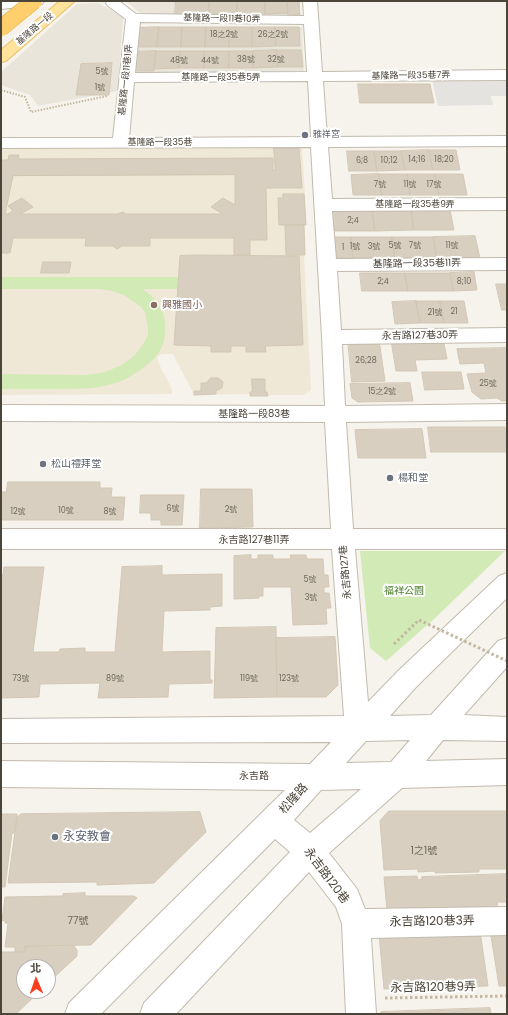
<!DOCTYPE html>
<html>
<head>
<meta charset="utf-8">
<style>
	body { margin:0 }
	#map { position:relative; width:508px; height:1015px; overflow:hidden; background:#f6f3ec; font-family:Poppins,"Noto Sans TC",sans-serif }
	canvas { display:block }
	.frame { position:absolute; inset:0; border:2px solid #4b4439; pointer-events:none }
	.north { position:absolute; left:16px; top:959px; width:40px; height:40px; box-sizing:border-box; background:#fff; border:1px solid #b7b4b0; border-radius:50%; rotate:358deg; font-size:11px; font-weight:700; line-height:16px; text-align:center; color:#4b4439 }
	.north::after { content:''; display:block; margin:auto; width:14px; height:18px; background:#fc3f1d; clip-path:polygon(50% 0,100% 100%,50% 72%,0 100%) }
</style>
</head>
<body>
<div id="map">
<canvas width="508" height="1015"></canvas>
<div class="frame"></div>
<div class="north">北</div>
</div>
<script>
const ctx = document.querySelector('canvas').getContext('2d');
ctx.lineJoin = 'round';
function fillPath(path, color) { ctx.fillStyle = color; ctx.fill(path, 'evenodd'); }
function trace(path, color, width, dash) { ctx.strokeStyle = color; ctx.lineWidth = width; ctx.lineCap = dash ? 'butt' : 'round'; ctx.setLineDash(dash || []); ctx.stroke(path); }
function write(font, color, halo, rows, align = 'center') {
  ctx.font = font + ' Poppins,"Noto Sans TC",sans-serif'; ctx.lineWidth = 4; ctx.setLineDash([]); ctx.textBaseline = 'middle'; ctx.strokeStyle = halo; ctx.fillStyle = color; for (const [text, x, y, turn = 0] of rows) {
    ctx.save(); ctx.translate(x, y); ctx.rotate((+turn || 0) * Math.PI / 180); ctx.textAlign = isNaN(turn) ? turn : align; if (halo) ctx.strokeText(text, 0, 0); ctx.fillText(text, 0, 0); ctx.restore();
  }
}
fillPath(new Path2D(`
	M126,1H300V15L141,14Z
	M98,3L123,17L118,91L38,106L30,95L1,85V72L77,4Z
	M140,27H302L304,73L134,72Z`), '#eae5da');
fillPath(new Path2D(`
	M299,146L302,148L305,193L306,225H304L305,255L304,256L311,390L304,395H268V396H250L249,394L194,395L174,356L172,354H162L157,357L159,364L172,389V394L1,395V147Z`), '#efe8d6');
fillPath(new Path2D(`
	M1,277H179L178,289H143C159,301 167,313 165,333C165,345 158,356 148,364C119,389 92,389 56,389C38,389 19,389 1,389V374L86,375L105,372L122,365L135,355L144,343L148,335V328L145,313L141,307L124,295L112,291L100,289H1Z
	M360,551H505L434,619L386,661L370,648Z`), '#d2eab5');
fillPath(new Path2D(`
	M507,79V96H491L493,105L438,106L432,80Z`), '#e5e3e0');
const building = new Path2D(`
	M176,1H209V14H175Z
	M209,1H237V14H209Z
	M237,1H265V14H237Z
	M265,1H287L288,13L265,14Z
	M287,1H299L300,15H288Z
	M159,27H182L181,47H157Z
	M159,27L157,47H133L136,28Z
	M182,27H206L205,47H181Z
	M206,27H229V47H205Z
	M229,27H252V47H229Z
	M252,27H275L276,46L252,47Z
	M275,27H299L300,46H276Z
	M277,50H301L303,67H278Z
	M277,50L278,67L253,68V51Z
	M156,51L154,71H131L133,52Z
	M156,51H180L179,68L154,69Z
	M180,51H204V68H179Z
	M204,51H229V68H204Z
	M229,51H253V68H229Z
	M112,63L109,95H76L81,64Z
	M358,84H430L434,103H360Z
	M274,148H299L302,188H266L267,240H250V255H234V238H150V246H122L117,249L113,246H85L86,238H13L10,253H1V160H8L9,155H19L18,159L273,158V170H275ZM235,175V205L223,198L211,207L223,214H126L123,212L117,214H20L33,207L22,198L8,206L13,211L8,214H5L13,176Z
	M429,150H456L460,170H433Z
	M429,150L433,170H405L401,151Z
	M347,151H374L377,171H349Z
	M374,151H401L405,170L377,171Z
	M379,174H407L410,195H382Z
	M379,174L382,195H353L351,175Z
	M407,174H435L439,195H410Z
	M435,174H463L467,195H439Z
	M283,194H304L306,225H279L278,198H283Z
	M411,210H450L454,230H414Z
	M411,210L414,230L375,231L372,211Z
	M333,211H372L375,231H335Z
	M304,225L305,255H286L285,226Z
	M475,236L480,258H437L433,237Z
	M333,237H351L353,258H335Z
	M351,237H392L395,258H353Z
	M392,237H433L437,258H395Z
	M194,255L299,256L303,345L265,346L266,352H246V346H231V352H211V346L174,345L180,256Z
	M43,262H71L69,273H41Z
	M474,272L477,290L453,291L450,273Z
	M360,273H405L408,291H362Z
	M405,273H450L453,291H408Z
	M496,284H507V310H502Z
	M416,301H440L444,323H420Z
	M416,301L420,323L395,324L392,302Z
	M440,301H464L468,323H444Z
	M443,339L447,359L415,360L417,371H396L391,340Z
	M348,340H379L385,381L352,382Z
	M507,348V401H502L497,398L481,399L472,392L467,374L486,373L484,363L460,364L457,349Z
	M422,372H461L464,389L425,390Z
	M211,378H218L223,382L222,388L216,391V394L194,395V391H201V383H206Z
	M252,379H265V392H267L268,396H250V392H252Z
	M410,383L413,401L358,402L352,398L350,384Z
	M428,427H505L507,452H431Z
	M422,429L426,458H358L355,430Z
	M8,482H100V488H112L111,497H125L123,520H1V492H6Z
	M201,489H252L253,527L200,528Z
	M141,495H184L182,525H161V520H151V513H140Z
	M251,555V559H258V555H273V559H291L290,555H306L307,559H323L324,575H328L329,587H324V593H329L331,608H326L327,624L293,625L291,587H263V596H259V598L234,599V556Z
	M162,566V575L222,574V606L210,607V610L164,611L162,652L210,651V680H212V683L169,684L168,697L98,698L100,683L40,684L39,697L1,698V575H3L4,567H44L33,652H59L60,649L85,648V652H115L122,567Z
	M276,627L277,697L214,698L216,628Z
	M335,637L338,685L326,697H277L276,638Z
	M389,811H507V869H479V872L435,873V871L418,872V869L384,870L380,821Z
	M200,812L206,832L154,883L97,885V882L8,883L17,817L21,814Z
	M1,814H17L15,833H12L5,887H1Z
	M507,874V902H497L498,909L387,911L384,877L417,876L418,880L422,879V877Z
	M85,893V896H134L137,898L91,945L25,946L24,952H15V947H5L8,923H5V920L2,921L5,897L63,896V894Z
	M480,931L488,986L384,989L379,934Z
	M507,935V986H499L491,936Z
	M74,946L77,950V956L48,983V967H24V991H40L16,1014H1V952H25V947Z
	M490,1008L491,1014H381V1012Z`);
fillPath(building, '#d8cfc1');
trace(building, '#d3c7b4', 1);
const minor = new Path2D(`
	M1,1H44L42,4L37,5L1,9Z
	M107,1H119L136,14L304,16L303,1H317L322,72L507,70V80L323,81L327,137L507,136V146L328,147L332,199L507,198V210L332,211L336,259L507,258V270L337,271L341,330L507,328V342L342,344L345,406L507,404V420L346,422L353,529H507V549H355L368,702L399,670L499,576L507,573V598L417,686L390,716L431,715L498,641L507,638V667L464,715L507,717V741L443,740L426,761L507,759V785L402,788L329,853L357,889L365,909L507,907V935L371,938L376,1014H346L342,924L336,907L309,872L176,1014H140L144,1003L290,852L275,839L101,1014H65L69,1003L285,790L1,787V761L310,764L331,742L1,743V719L344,716L332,549H1V529H331L325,422L1,421V405L325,406L322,337L311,147L1,148V138H113L126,19L108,6L106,3ZM140,22L304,24L307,72L135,73ZM308,81L311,137L129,138L134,82ZM410,740L391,762L346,763L366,741ZM361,789L310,833L294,820L321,790Z`);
const major = new Path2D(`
	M60,1H75L6,61L1,62V50Z`);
trace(minor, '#c2bbae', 2);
trace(major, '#e6c16a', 2);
trace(new Path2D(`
	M1,90L25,97L31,112L107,96`), '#c4b79f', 2, [1.5, 1.5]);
trace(new Path2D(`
	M394,644L419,620
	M385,998L507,996`), '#c4b79f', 3, [2.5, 2.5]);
fillPath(minor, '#fff');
fillPath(major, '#ffe39c');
const highwayBridge = new Path2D(`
	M1,28L34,1`);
trace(highwayBridge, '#e0a43c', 17, []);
trace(new Path2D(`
	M419,620L507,661`), '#c4b79f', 3, [2.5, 2.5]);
trace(highwayBridge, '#ffcf6e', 16);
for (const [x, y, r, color] of [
	[305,135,4,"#6b7280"],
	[154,305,4,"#8d6e63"],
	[43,464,4,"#6b7280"],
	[390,478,4,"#6b7280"],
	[55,837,4,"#6b7280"]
]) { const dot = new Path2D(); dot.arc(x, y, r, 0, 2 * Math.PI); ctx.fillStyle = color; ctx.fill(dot); trace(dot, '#fff', 1.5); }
write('8px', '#6e675b', null, [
	["18之2號",224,35],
	["26之2號",273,35],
	["38號",246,60],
	["32號",276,60],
	["48號",179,61],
	["44號",210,61],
	["5號",102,72],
	["1號",100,88],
	["14;16",417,160],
	["18;20",444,160],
	["6;8",362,161],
	["10;12",389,161],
	["7號",380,185],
	["11號",410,185],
	["17號",434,185],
	["2;4",353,221],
	["5號",395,246],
	["7號",415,246],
	["11號",452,246],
	["1號",355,247],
	["3號",374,247],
	["1",343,248],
	["2;4",383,282],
	["8;10",464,282],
	["21",454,312],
	["21號",435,313],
	["26;28",366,361],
	["25號",488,384],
	["15之2號",382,392],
	["6號",173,509],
	["2號",231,510],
	["10號",66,511],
	["12號",18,512],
	["8號",110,512],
	["5號",310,580],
	["3號",311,598],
	["73號",21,679],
	["89號",115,679],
	["119號",249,679],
	["123號",289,679]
]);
write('9px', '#4b4439', '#fff', [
	["基隆路一段11巷10弄",222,19,1],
	["基隆路一段",35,29,-40],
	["基隆路一段35巷7弄",411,76,-1],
	["基隆路一段35巷5弄",221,78],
	["基隆路一段11巷1弄",126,80,-84],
	["基隆路一段35巷",160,143],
	["基隆路一段35巷9弄",415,205]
]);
write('9px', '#5b616d', '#fff', [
	["雅祥宮",313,135]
], 'left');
write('10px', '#4b4439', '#fff', [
	["基隆路一段35巷11弄",417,264,-1],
	["永吉路127巷30弄",420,336,-1],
	["基隆路一段83巷",254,414],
	["永吉路127巷11弄",254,540],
	["永吉路127巷",346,572,-95],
	["永吉路",254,776]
]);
write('10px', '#785e54', '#fff', [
	["興雅國小",162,305]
], 'left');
write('10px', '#5b616d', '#fff', [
	["松山禮拜堂",51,464],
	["楊和堂",398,478]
], 'left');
write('10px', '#4a7f2a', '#fff', [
	["福祥公園",404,591]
]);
write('10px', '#6e675b', null, [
	["1之1號",424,851],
	["77號",78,921]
]);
write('12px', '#4b4439', '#fff', [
	["松隆路",294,799,-48],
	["永吉路120巷",326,876,53],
	["永吉路120巷3弄",432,922,-1],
	["永吉路120巷9弄",433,988,-1]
]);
write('12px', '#5b616d', '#fff', [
	["永安教會",63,837]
], 'left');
</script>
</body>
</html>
